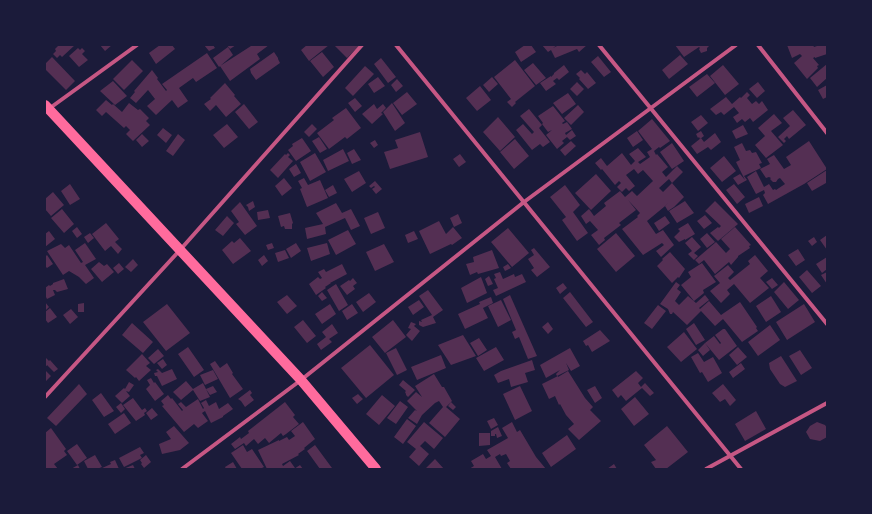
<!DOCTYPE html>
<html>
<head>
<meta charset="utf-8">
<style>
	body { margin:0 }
	#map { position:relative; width:872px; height:514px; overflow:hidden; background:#1b1b3a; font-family:Helvetica,sans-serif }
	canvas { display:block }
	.frame { position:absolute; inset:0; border:46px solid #1b1b3a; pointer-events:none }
</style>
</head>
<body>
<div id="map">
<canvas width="872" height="514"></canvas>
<div class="frame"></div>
</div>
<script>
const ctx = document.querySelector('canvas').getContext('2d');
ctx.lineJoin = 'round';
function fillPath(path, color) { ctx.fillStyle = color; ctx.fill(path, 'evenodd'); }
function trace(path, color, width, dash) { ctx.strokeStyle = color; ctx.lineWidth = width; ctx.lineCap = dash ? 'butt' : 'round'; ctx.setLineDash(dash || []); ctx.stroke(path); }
fillPath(new Path2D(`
	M59,45H75L62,57L60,55L57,58L53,54L56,51L55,49Z
	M100,45H112L105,51Z
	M160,45H172L175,49L156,64L149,53Z
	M204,45H213L215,48L209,51Z
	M227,45H236L230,49Z
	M251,45H269L257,54L260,59L230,81L220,66L251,46Z
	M307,45H329L309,61L301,50Z
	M334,45H360L347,58Z
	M525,45H531L536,52L521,62L515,52Z
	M542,45H557L553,48L559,45H587L579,52L577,49L555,58L551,50L548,52Z
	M675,45H710L707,48V51L701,53L699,49L700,48L699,47L684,57Z
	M787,45H813L814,47L820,45H827V54L815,58V57L813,58L819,65L817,66L818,68L807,79L794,63L802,56L800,54L792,58Z
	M228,47L233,55L219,67L213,58Z
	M78,48L80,50L82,48L85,51L82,54L88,60L79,67L69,56Z
	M274,52L278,58V59L280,63L256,80L251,73L250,69Z
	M322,52L334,67L323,77L310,61Z
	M207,53L217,68L196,82L193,78L179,88L188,101L178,108L172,100L156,115L147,106L155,99L148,90L136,103L130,98L135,92L134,91L152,70L158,78L157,79L166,91L167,90L162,84Z
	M680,55L688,64L669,79L662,70Z
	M598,56L611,72L604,77L591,62Z
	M52,57L75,81L66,90L45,69V64Z
	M381,58L396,77L388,83L374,64Z
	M132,60L143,71L124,90L113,79Z
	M515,60L535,86L515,102L516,103L512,107L507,102L511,99L494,77Z
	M533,63L546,78L536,85L524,70Z
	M827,64V78L817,87L810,78Z
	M564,65L569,72L559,80L557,78L553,81L556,84L546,91L540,83L551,76V77L554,74V73Z
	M723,65L739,84L725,95L710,76Z
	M365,66L374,74L353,96L345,88Z
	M581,70L585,74L587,72L596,83L588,89L579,79L580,78L576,74Z
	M707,74L715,83L697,97L689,87Z
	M378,77L385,86L374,93L368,84Z
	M492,77L498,84L489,92L483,85Z
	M397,79L403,86L396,92L391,85Z
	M113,81L127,96L115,105L100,91Z
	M577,82L584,89L577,96L570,89Z
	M758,82L765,91L757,98L749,89Z
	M225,83L235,95L234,96L241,104L226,117L216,105L210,111L204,104L211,99L210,98Z
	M827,85V97L823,99L818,90Z
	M480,86L491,100L477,111L466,98Z
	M407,92L417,104L402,115L393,103Z
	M747,92L750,95L747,98L752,104L756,101L759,104L762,101L768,110L753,122L750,118L745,122L742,119L737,123L733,117L739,113L734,107L724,115L721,112L716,115L710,109L726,97L732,104L740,97L741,98Z
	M568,93L576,104L562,114L553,103Z
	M355,98L362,106L355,112L348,103Z
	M106,100L112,105L113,104L122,112L129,103L138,110L140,109L149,118L146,121L150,125L133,141L126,134L130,130L126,126L124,128L106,112L102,116L96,110Z
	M392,103L405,123L395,131L383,112Z
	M244,104L258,122L249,129L235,112Z
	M374,104L377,109L383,104L386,108L381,113L383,114L372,124L362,114Z
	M578,105L584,112L571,125L564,118Z
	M553,106L565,121L562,123L563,124L567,122L572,129L565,133L566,135L572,130L576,136L570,140L567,137L562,141L564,143L557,149L546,135L552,130L548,132L542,124L543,123L538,116Z
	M346,108L361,128L347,139L345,137L329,149L317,133L334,120L332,118Z
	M529,109L542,125L539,128L550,142L543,147L540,144L532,150L516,130L523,124L532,134L534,132L520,116Z
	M793,110L806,125L789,139L787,136L784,139L786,141L784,143L778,137L790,126L783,118Z
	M774,114L782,123L771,131L783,145L766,158L755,145L765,136L758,128Z
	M701,115L708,123L698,131L691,122Z
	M498,117L515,137L500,151L483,132Z
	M652,119L670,141L660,148L659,147L654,151L656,155L657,154L668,167L662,172L666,177L677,166L683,172L672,183L684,197L674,207L668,211L665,206L670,202L647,221L656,234L663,230L674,245L661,257L656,251L664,245L662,243L643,255L622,229L638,217L637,216L640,213L628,200L636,210L619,223L621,225L604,238L605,240L599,245L591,235L598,230L590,221L586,224L581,216L589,209L594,216L606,206L604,203L620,191L625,197L632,191L637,196L653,181L643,170L638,174L634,169L626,175L635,186L629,191L626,188L622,192L617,187L621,183L619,181L615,185L602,169L601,170L595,163L601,158L607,166L622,153L631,165L635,161L629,154L638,148L646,157L638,162L640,164L650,157L647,152L652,149L638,131ZM669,179L672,183L663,192L659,188Z
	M227,124L238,137L224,148L213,135Z
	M312,124L317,129L309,137L304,132Z
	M743,125L748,134L736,139L732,131Z
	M163,128L172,135L166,143L157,135Z
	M637,131L643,140L633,147L627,138Z
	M701,131L704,136L700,139L699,137L698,138L696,134Z
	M420,132L428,157L390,169L384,152L398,148L395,140Z
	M715,133L721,142L711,150L708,147L697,154L691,146L701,138L704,142Z
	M142,134L149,141L142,147L136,140Z
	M178,134L185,140L173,156L166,151Z
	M319,137L327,149L320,153L312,141Z
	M302,138L311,151L296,161L288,150L293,146L292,144Z
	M515,139L529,156L514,169L500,152Z
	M375,140L378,145L374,148L370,143Z
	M571,141L576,146L565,156L560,150Z
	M809,141L827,169L804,184L768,204L763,195L765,193L764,190L756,194L747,177L756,171L764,187L769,184L773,190L775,189L776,190L785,184L780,178L778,179L776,182H773L770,179L771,178L769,177L766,178L760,169L770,164L767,159L774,155L784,169L791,165L786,157Z
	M672,143L684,161L672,169L660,152Z
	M742,143L746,151L750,150L752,153L756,152L762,163L759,164L761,168L744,176L747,180L738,185L733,178L740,174L745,180L736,162L740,160L734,147Z
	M343,149L349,161L328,171L323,160Z
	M354,149L361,160L352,164L347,153Z
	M288,153L290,155L288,157L293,161L278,178L270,170L285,154L286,155Z
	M315,153L326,172L310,181L300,162Z
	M460,154L466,162L459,167L453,159Z
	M724,156L736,171L722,182L710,168Z
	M296,164L301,173L294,177L289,169Z
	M827,170V184L826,183L812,191L807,183Z
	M359,171L366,183L352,192L344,179Z
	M596,174L611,191L591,210L575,193Z
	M284,178L292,188L282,196L275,186Z
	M304,178L308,185L320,180L328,198L307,207L300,189L302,188L298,181Z
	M375,181L382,189L376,194L372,189L375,187L374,186L371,188L369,186Z
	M70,184L80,199L70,205L61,191Z
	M734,184L745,197L737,204L726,190Z
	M333,185L337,193L329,197L325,190Z
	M565,185L580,205L573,212L588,233L577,241L562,220L566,217L550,197Z
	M53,192L64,205L51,216L45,209V199Z
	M759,197L763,206L749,213L745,204Z
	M253,201L255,207L249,211L248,207L246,205Z
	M685,201L694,213L677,223L669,211Z
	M715,201L738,224L718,241L710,233L718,227L719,228L721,226L705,211Z
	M240,202L257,226L245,235L236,224L239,222L231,211Z
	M336,203L342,213L351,209L360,226L351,230L345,218L325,227L326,234L307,239L305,228L323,224L316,213Z
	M62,209L74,224L64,233L51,218Z
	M268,210L270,218L258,220L257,212Z
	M378,212L385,228L371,234L364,218Z
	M290,213L293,223L292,224V229H285L284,226L281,227L278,216Z
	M458,214L462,223L454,227L450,218Z
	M705,215L712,223L704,229L697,221Z
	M227,216L234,223L223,236L215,230Z
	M665,216L670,223L659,231L654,223Z
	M439,221L446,234L453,227L462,238L452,245L451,244L430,254L419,231Z
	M106,223L119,239L115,242L122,249L118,254L111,246L105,251L92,234Z
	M688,223L695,234L685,240V239L679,242L674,237L680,231L678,229Z
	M77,227L82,234L77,238L72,231Z
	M735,227L751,245L749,246L750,248L738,256V257L731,265L729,262L715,274L704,260L699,264L695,260L716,242L726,253L730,249L721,239Z
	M508,228L529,253L512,267L491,242Z
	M348,230L356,244L336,255L328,240Z
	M49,231L55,239L45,247V234Z
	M414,231L418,239L408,243L405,235Z
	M90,233L94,238L88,243L84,237Z
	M616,233L635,256L616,272L597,249Z
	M707,233L715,242L707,248L700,239Z
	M827,235V250L820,240Z
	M692,237L701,247L694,253L698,256L694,260L688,254L692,251L685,243Z
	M814,237L817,242L812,246L808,241Z
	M240,238L251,251L233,264L222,250L232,241L234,243Z
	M85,243L96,259L85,265L94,278L86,284L79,277L69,271L63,275L47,251L61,244L65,248L69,245L81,263L83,262L75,250Z
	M272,243L274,248L268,250L266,245Z
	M296,243L301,251L291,258L286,249Z
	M327,243L330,254L311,261L307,248Z
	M384,244L394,262L375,271L366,252Z
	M534,248L550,267L537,277L531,270L534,268L528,259L534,255L531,250Z
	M798,249L805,260L796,266L788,255Z
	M285,250L289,258L278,262L275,253Z
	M492,250L499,268L478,274L477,272L470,275L466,264L474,262L473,257Z
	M670,252L685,269L679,278L678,277L672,283L657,266L663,260L662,259Z
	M47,255L53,264L47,268L45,266V257Z
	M264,255L268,261L262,266L258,260Z
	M755,255L768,271L760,278L769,288L750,303L734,284L727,290L730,294L721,303L710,291L720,283L714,276L728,265L734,272L728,278L730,280L750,264L748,261Z
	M827,257V269L822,273L816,264Z
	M133,259L138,265L131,272L125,267Z
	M99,262L104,266L107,264L114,272L102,282L91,269Z
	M119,263L124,269L118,274L113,268Z
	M702,263L716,282L703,290L704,293L694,301L681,285L691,277L688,272Z
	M342,264L347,274L330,283H331L325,287L326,288L316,295L309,284L318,277L320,279L322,278L318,272L324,269L326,272Z
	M508,264L511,268L505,271L503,267Z
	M807,270L821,286L812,293L799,277Z
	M500,272L503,279L514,274L515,277L522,274L526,282L496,296L493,290L498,288L494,279L496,278L494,274Z
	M827,272V284L821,275Z
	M489,276L493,284L488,286L485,279Z
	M481,277L487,293L467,303L461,288Z
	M353,278L357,283L353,286L355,289L347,295L340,286L349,280L350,281Z
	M772,278L778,285L772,289L766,282Z
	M64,279L68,289L57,292L55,290H53L55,295L47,299L45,295V288L49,285L50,286L53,284V283Z
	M676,282L680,285L677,289L681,292L675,301L679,305L688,296L696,303L705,295L709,300L699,308L700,309L709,301L721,315L740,302L757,327L756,328L758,331L742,342L723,319L715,326L701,311L687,325L673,312L672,314H670L668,309L660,304Z
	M784,282L799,300L788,309L774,292Z
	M563,283L567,288L560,294L556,288Z
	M336,284L348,305L339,311L327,290Z
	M428,290L443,310L433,317L436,323L423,327L419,325V321L422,322L421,320L432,315L419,296Z
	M322,292L327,298L322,301L318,296Z
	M570,292L593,322L586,327L563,298Z
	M369,293L376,302L363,312L356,302Z
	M287,295L297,306L287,314L277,302Z
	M510,295L537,356L528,359L519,337L515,339L512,332L516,330L503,299Z
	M771,296L781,312L766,322L756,306Z
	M491,297L493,303L483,308L488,318L465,329L458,314L480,304L479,302Z
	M419,300L424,307L413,315L408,307Z
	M501,300L511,320L498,327L488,306Z
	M45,302L49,307L45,311Z
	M84,303V312H78V304Z
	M167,304L190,333L166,351L143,322Z
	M330,304L336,314L322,324L315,314Z
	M352,304L358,313L347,320L342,311Z
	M804,304L815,322L787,340L776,322Z
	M658,305L666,311L652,329L644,323Z
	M50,308L57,317L48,323L45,319V312Z
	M71,309L78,317L70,324L63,315Z
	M303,320L316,336L307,343L294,327Z
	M393,320L406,337L385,353L372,337Z
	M411,322L416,324L414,326L420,331L412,341L406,335L411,329L408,328Z
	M548,322L553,329L548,334L542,327Z
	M132,323L153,342L143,353L122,335Z
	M694,323L705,340L696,345L686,329Z
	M332,324L338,333L329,339L332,342L321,350L317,344L326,337L322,332Z
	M770,325L780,340L758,356L748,342Z
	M723,329H725L737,346L719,360L705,343L714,336L720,344L721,343L715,335Z
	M600,330L610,341L592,352L588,345L586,346L583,341Z
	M684,332L697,349L681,362L667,347Z
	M463,335L476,356L451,365L438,345Z
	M479,338L487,350L478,356L470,343Z
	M705,343L710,350L703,356L698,350Z
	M370,345L394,375L366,398L341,368Z
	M188,347L204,370L194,377L178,354Z
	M496,347L504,360L484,371L476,358Z
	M738,347L747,357L737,365L729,355Z
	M396,348L407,370L397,375L386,353Z
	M570,348L580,366L571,371L566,363L569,370L557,376L556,374L560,370L546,378L540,365Z
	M158,349L164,356L154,364L148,358Z
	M800,350L812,368L801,375L789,356Z
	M698,353L704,362L713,357L722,373L708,382L702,372L700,373L691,357Z
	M142,354L150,363L146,366L151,370L139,381L136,377L135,378L126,370Z
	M441,355L446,368L417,380L411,367Z
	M781,356L797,381L785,387L780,384L770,369L769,363Z
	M45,357L49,361L50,360L58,369L54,372L47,365V366L45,365Z
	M163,359L167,365L162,369L157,363Z
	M532,360L535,370L525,373L528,382L511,387L509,379L498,383L494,375L501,371Z
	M215,361L220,368L227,363L233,373L232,374L243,389L230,398L210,364Z
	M741,363L745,369L733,378L729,372Z
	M158,369L162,373L172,369L177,379L162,386L157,376H155L154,373L158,372L156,370Z
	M45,370L51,376L45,382Z
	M213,370L218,379L205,385L200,375Z
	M568,371L585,398L593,407L590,410L601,421L579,440L568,429L574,424L566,415L560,404L559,405L555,396L549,399L542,384L558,376V377Z
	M636,371L643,378L638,383L641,387L645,383L654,393L650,396L642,388L626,401L621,395L618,398L612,390Z
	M434,374L442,387H444L452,401L446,407L460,419L445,437L429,423L443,407L439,401L435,403L422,415L417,424L408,418L415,410L417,411L407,401L416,392L422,397L415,386Z
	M151,378L154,383L155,382L164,394L155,401L146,389L150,385L147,380Z
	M403,380L415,390L408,397L406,395V394L405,392L406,391L399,385Z
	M186,381L193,389L203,383L210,397L200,401L193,390L181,400L173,392Z
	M129,382L134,385L129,392L126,391L130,396L122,403L115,396L124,388L125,389Z
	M79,384L87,394L56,426L47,418Z
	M723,384L736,400L730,406L725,399L720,402L712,393Z
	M213,386L217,392L210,395L206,389Z
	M520,386L532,411L515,420L503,394Z
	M595,386L602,398L595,403L587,390Z
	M250,390L252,393L250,395L254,400L245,407L241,401L238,399Z
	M101,393L114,411L104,417L92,400Z
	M358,394L363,399L357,404L352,398Z
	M168,395L171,399L172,398L182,411L183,410L178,404L181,402L186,407L198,399L203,409L204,408L201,403L206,400L209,406L216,402L219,409L228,403L233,409L223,416V417L211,423L205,411L202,413L208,421L198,428L194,424L184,432L162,406L164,405L161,401Z
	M382,395L395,406L379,425L366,414Z
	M635,397L649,414L634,426L621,409Z
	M133,398L142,410L145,408L147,411L144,413L145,415L136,421L123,405Z
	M400,401L408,407L396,424L387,418Z
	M285,402L295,415L293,417L299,424L286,434L283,436L281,433L269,443L265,438L258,444L254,439L246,446L244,443L235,449L231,444L240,437L241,439L249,433L248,431Z
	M451,402L456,407L453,410L448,406Z
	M121,403L125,409L121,413L116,407Z
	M152,408L158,415L151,420L146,413Z
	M756,411L766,429L745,441L735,424Z
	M124,413L131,423L115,434L108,424Z
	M494,418L498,425L491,429L487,421Z
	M407,419L416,426L403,444L394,437Z
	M303,422L315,439L304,448L305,449L298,454L299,455L282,464L283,466L290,461L295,468L293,469H267L258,450L279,440V441L287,437L289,440L295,436L291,431Z
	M424,422L443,438L434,449L425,441L420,446L429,454L419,466L409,457L416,449L407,442Z
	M512,422L517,432L520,430L536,457L546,469H511L507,463L510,461L506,454L501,456L500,454L495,457L502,469H469L474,466L471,461L483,454L486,459L491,456L487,450L508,438L502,428Z
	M817,422L825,425L827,428V437L820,441L810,439L806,432L810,426Z
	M174,426L189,443L180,450L162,454L159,444L171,439L166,432Z
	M667,426L688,452L666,469H656L651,462L656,460L644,445Z
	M498,427L502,436L497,438L496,434H495V436H491V431Z
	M51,428L66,449L64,451L67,455L54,464L58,469H45V433Z
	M479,433H490V445L479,446Z
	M567,435L576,449L551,467L542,453Z
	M77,444L87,458L77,465L67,451Z
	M243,445L247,452L252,449L264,467L260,469H242L231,453Z
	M315,445L332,468L331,469H320L307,451Z
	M140,447L144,453L140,455L142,458L124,467L119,458Z
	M95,455L102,467L97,469H88L84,461Z
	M146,455L151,462L144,468L141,464L142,463L140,460Z
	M435,459L444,469H425Z
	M115,460L119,469H100L111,464L110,462Z
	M233,462L237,469H226L225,467Z
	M614,464L617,469H607Z
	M78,465L80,469H71Z
	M133,465L135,469H123Z
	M300,465L303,469H294Z`), '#542f53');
trace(new Path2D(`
	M396,45L741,469
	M599,45L827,324
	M758,45L827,133
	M50,108L137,45
	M45,397L180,250L362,45
	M182,469L301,380L524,202L736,45
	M706,469L827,403`), '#c65784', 4);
trace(new Path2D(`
	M45,105L301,380L376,469`), '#ff6b9d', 10);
</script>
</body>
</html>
